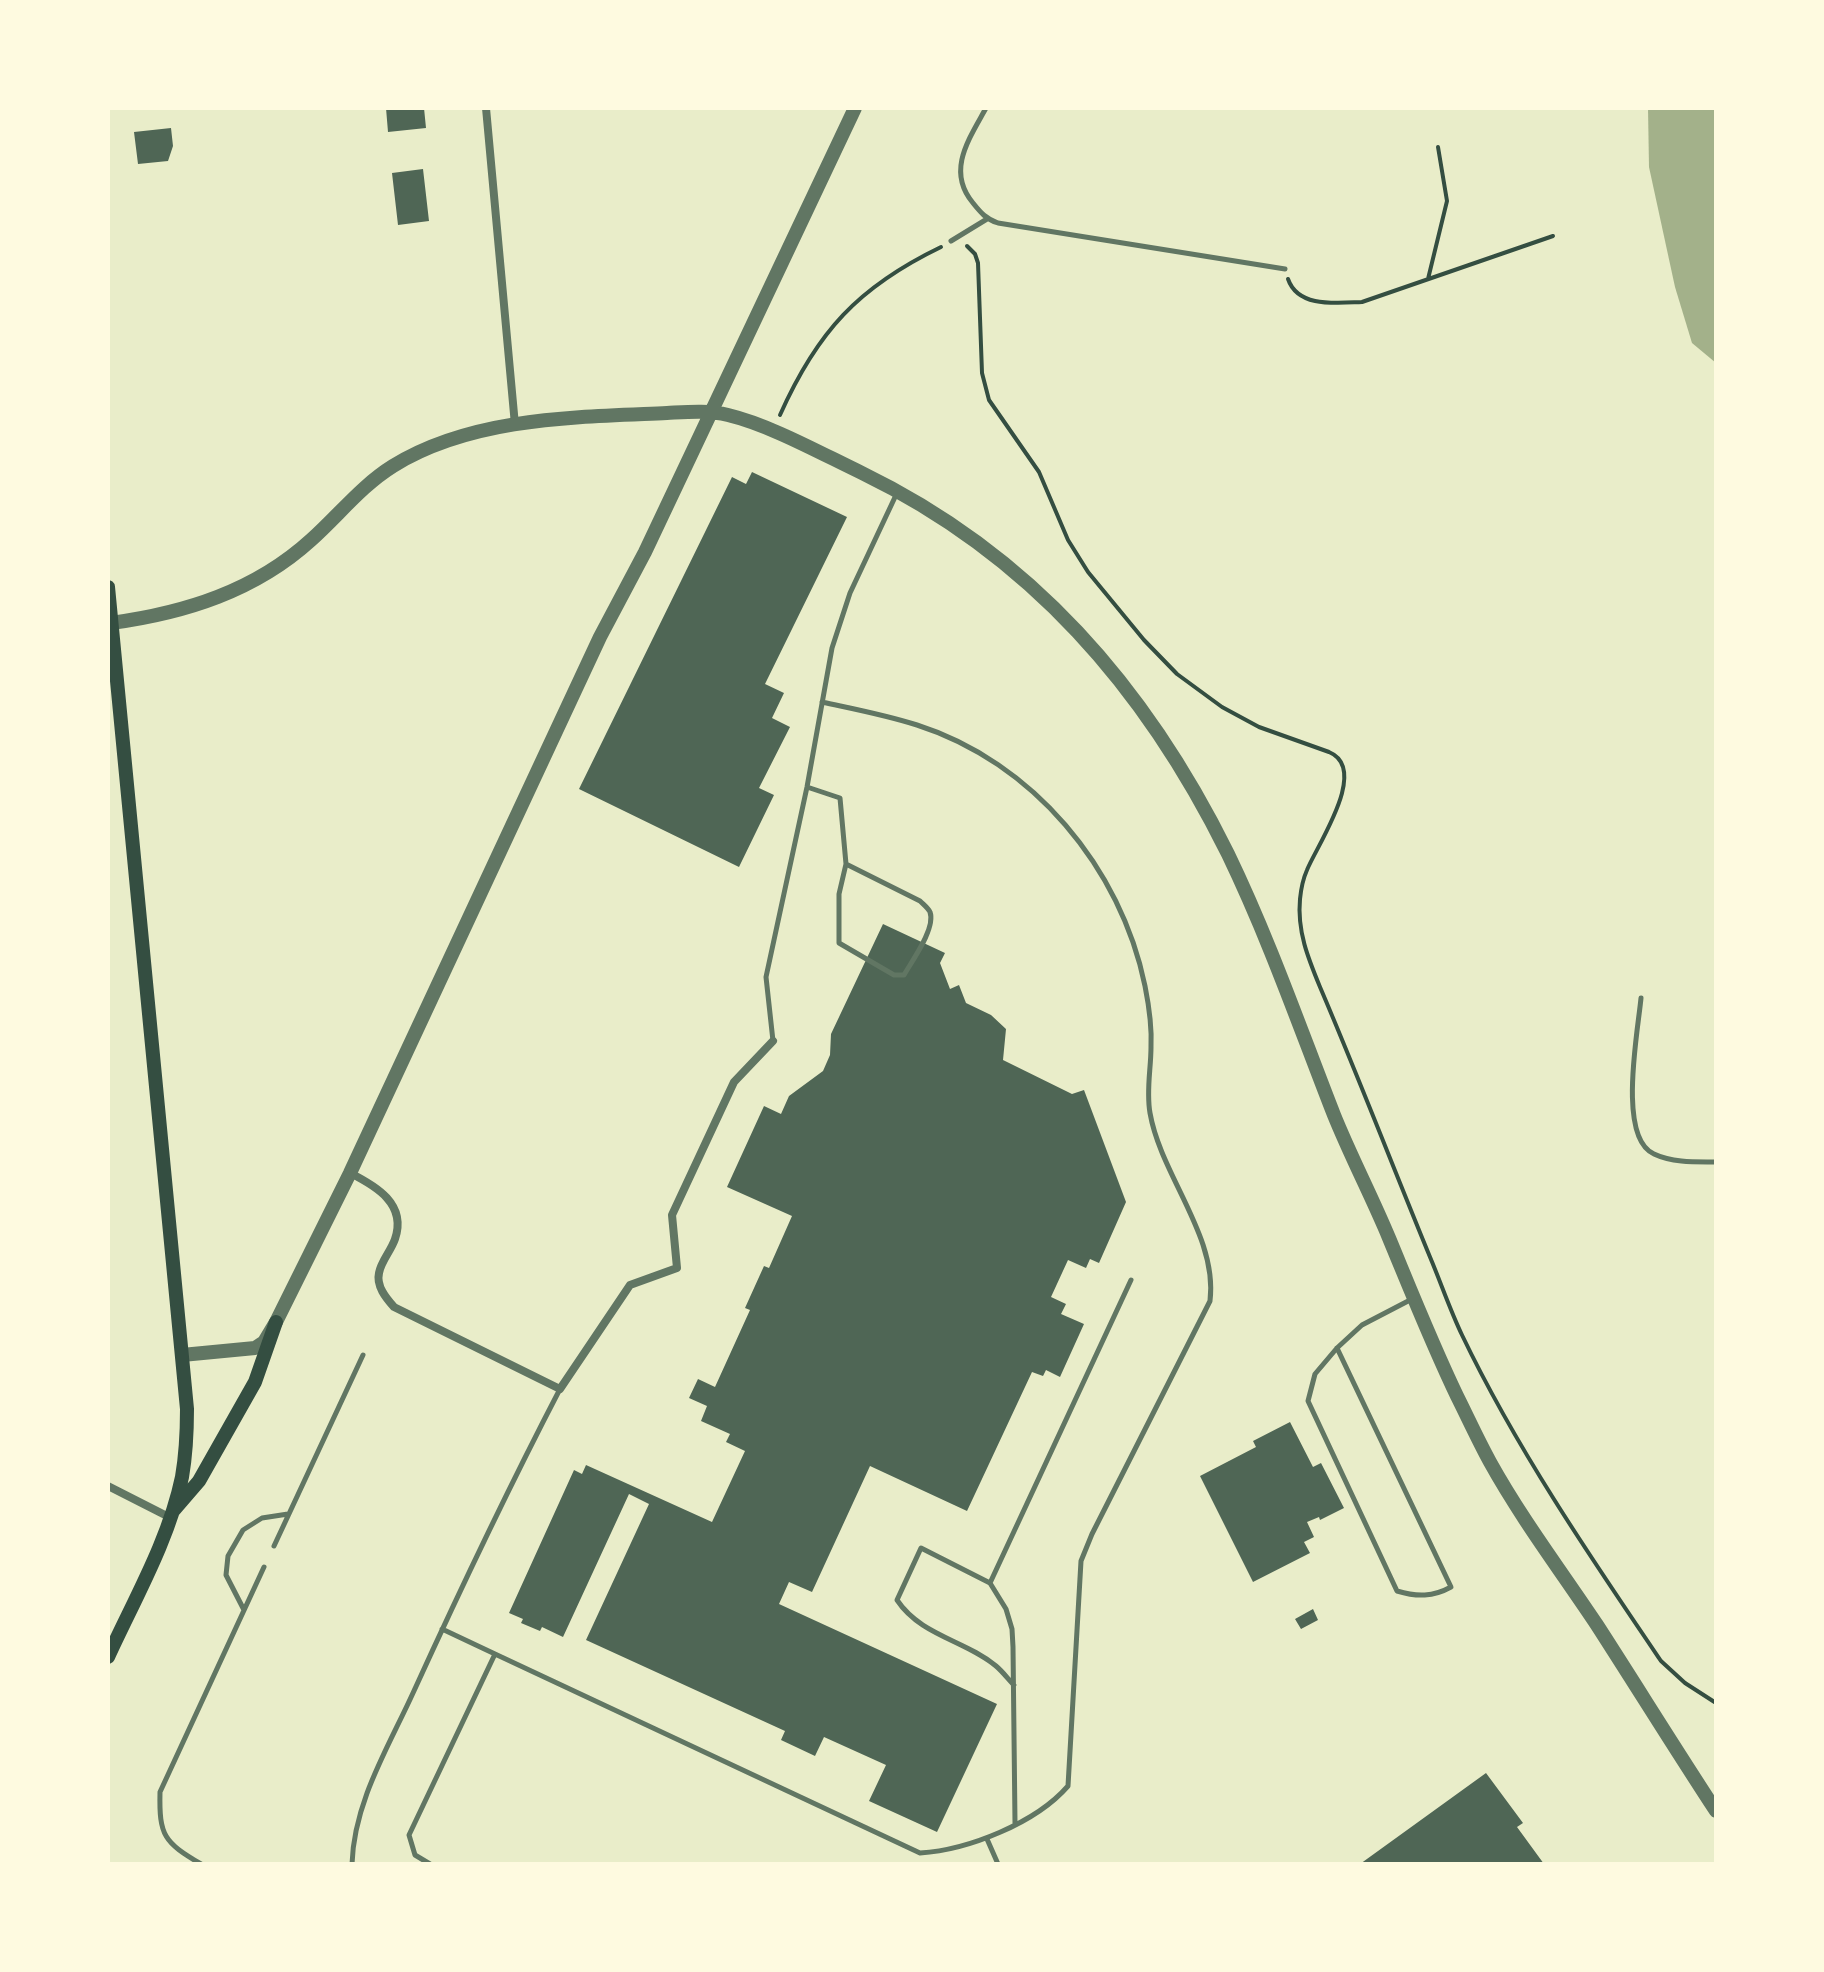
<!DOCTYPE html>
<html>
<head>
<meta charset="utf-8">
<style>
	body { margin:0 }
	#map { position:relative; width:1824px; height:1972px; overflow:hidden; background:#e9edc9; font-family:"PT Sans Narrow",sans-serif }
	canvas { display:block }
	.frame { position:absolute; inset:0; border:110px solid #fefae0; pointer-events:none }
</style>
</head>
<body>
<div id="map">
<canvas width="1824" height="1972"></canvas>
<div class="frame"></div>
</div>
<script>
const ctx = document.querySelector('canvas').getContext('2d');
ctx.lineJoin = 'round';
function fillPath(path, color) { ctx.fillStyle = color; ctx.fill(path, 'evenodd'); }
function trace(path, color, width, dash) { ctx.strokeStyle = color; ctx.lineWidth = width; ctx.lineCap = dash ? 'butt' : 'round'; ctx.setLineDash(dash || []); ctx.stroke(path); }
fillPath(new Path2D(`
	M1648,108H1716V363L1692,343L1675,287L1649,167Z`), '#a3b18a');
fillPath(new Path2D(`
	M386,108H424L426,128L388,132Z
	M171,128L173,146L168,161L138,164L134,132Z
	M423,169L429,221L398,225L392,173Z
	M752,472L847,517L765,684L784,693L772,718L790,727L759,788L774,795L739,867L579,789L732,477L746,484Z
	M883,924L945,953L940,963L950,989L959,985L966,1003L991,1015L1006,1029L1003,1060L1072,1094L1084,1090L1126,1202L1099,1263L1090,1259L1086,1268L1068,1260L1051,1297L1066,1304L1061,1314L1084,1324L1060,1377L1046,1370L1043,1376L1032,1372L967,1511L870,1466L812,1592L789,1582L779,1604L997,1704L937,1832L869,1801L886,1765L824,1737L815,1756L781,1740L785,1731L586,1640L649,1504L629,1494L563,1637L542,1627L540,1631L521,1623L523,1619L509,1613L574,1470L582,1474L586,1465L712,1522L745,1451L726,1442L730,1434L701,1421L707,1406L689,1398L698,1379L715,1387L750,1310L745,1308L764,1266L769,1268L792,1216L727,1187L764,1106L781,1114L789,1096L823,1071L830,1055L831,1034Z
	M1290,1422L1313,1467L1321,1463L1344,1508L1320,1520L1319,1517L1307,1522L1314,1537L1304,1542L1310,1553L1253,1582L1200,1476L1256,1447L1253,1441Z
	M1313,1609L1318,1620L1301,1629L1295,1619Z
	M1486,1773L1523,1823L1517,1827L1544,1864H1360Z`), '#4f6655');
trace(new Path2D(`
	M967,246L975,254L978,263L982,373L989,400L1039,472L1068,540L1088,572L1144,640L1177,674L1222,707L1259,727L1329,752C1370,769 1317,845 1307,870C1303,879 1301,889 1300,899C1297,931 1308,958 1320,987C1358,1076 1393,1167 1430,1257C1441,1283 1450,1310 1462,1335C1516,1448 1591,1558 1661,1661L1685,1683L1716,1703
	M1288,279C1298,308 1336,303 1362,302L1553,236
	M1428,279L1447,201L1438,147
	M780,415C817,332 858,287 941,247`), '#344e41', 4);
trace(new Path2D(`
	M986,108C969,139 946,171 973,203C981,213 986,219 998,223L1285,269
	M951,241L987,219
	M807,787L840,798L846,864L839,894V943L894,975H904C912,961 936,928 930,912C928,908 924,905 920,901L846,864
	M1641,998C1638,1031 1617,1138 1654,1154C1673,1163 1695,1162 1716,1162
	M773,1041L766,977L807,787L832,648L850,593L896,495
	M1337,1348L1451,1587C1433,1597 1417,1597 1397,1591L1308,1401L1315,1374L1337,1348L1362,1325L1412,1299
	M274,1546L363,1355
	M990,1583L1131,1280
	M244,1610L226,1575L228,1556L243,1530L262,1518L288,1514
	M442,1629L495,1654
	M1014,1685C1008,1679 1003,1672 996,1666C965,1640 921,1636 897,1600L921,1548L990,1583L1006,1609L1012,1629L1013,1647L1015,1823
	M987,1839L998,1864
	M201,1864C164,1842 159,1836 160,1792L264,1567
	M352,1864C354,1802 388,1748 413,1693C460,1590 508,1489 560,1389
	M430,1864L415,1855L409,1835L495,1654L920,1853C968,1850 1036,1823 1068,1786L1081,1561L1092,1534L1210,1301C1218,1236 1161,1176 1150,1113C1146,1091 1151,1069 1151,1047C1152,1027 1149,1006 1145,986C1121,868 1033,762 917,725C886,715 854,709 822,702`), '#617663', 5);
trace(new Path2D(`
	M486,108L515,425
	M350,1173C376,1186 407,1204 395,1239C391,1251 381,1261 379,1273C376,1286 386,1298 394,1307L560,1389L630,1285L677,1268L672,1215L734,1082L773,1041
	M108,1486L169,1517`), '#617663', 8);
trace(new Path2D(`
	M111,623C185,613 255,591 311,540C339,515 361,486 393,466C472,417 577,417 667,413C687,412 708,410 728,415C770,425 822,454 862,473C1031,555 1146,688 1228,854C1269,939 1300,1028 1334,1115C1351,1157 1372,1197 1389,1238C1411,1291 1432,1344 1457,1396C1468,1418 1478,1440 1490,1462C1521,1518 1561,1571 1597,1625C1637,1687 1676,1750 1716,1811
	M182,1355L255,1348L264,1342L276,1322L350,1173L600,637L645,552L855,108`), '#617663', 14);
trace(new Path2D(`
	M108,587L187,1409C187,1432 186,1454 182,1477C169,1540 134,1600 108,1657
	M174,1510L199,1481L255,1382L276,1322`), '#344e41', 14);
</script>
</body>
</html>
